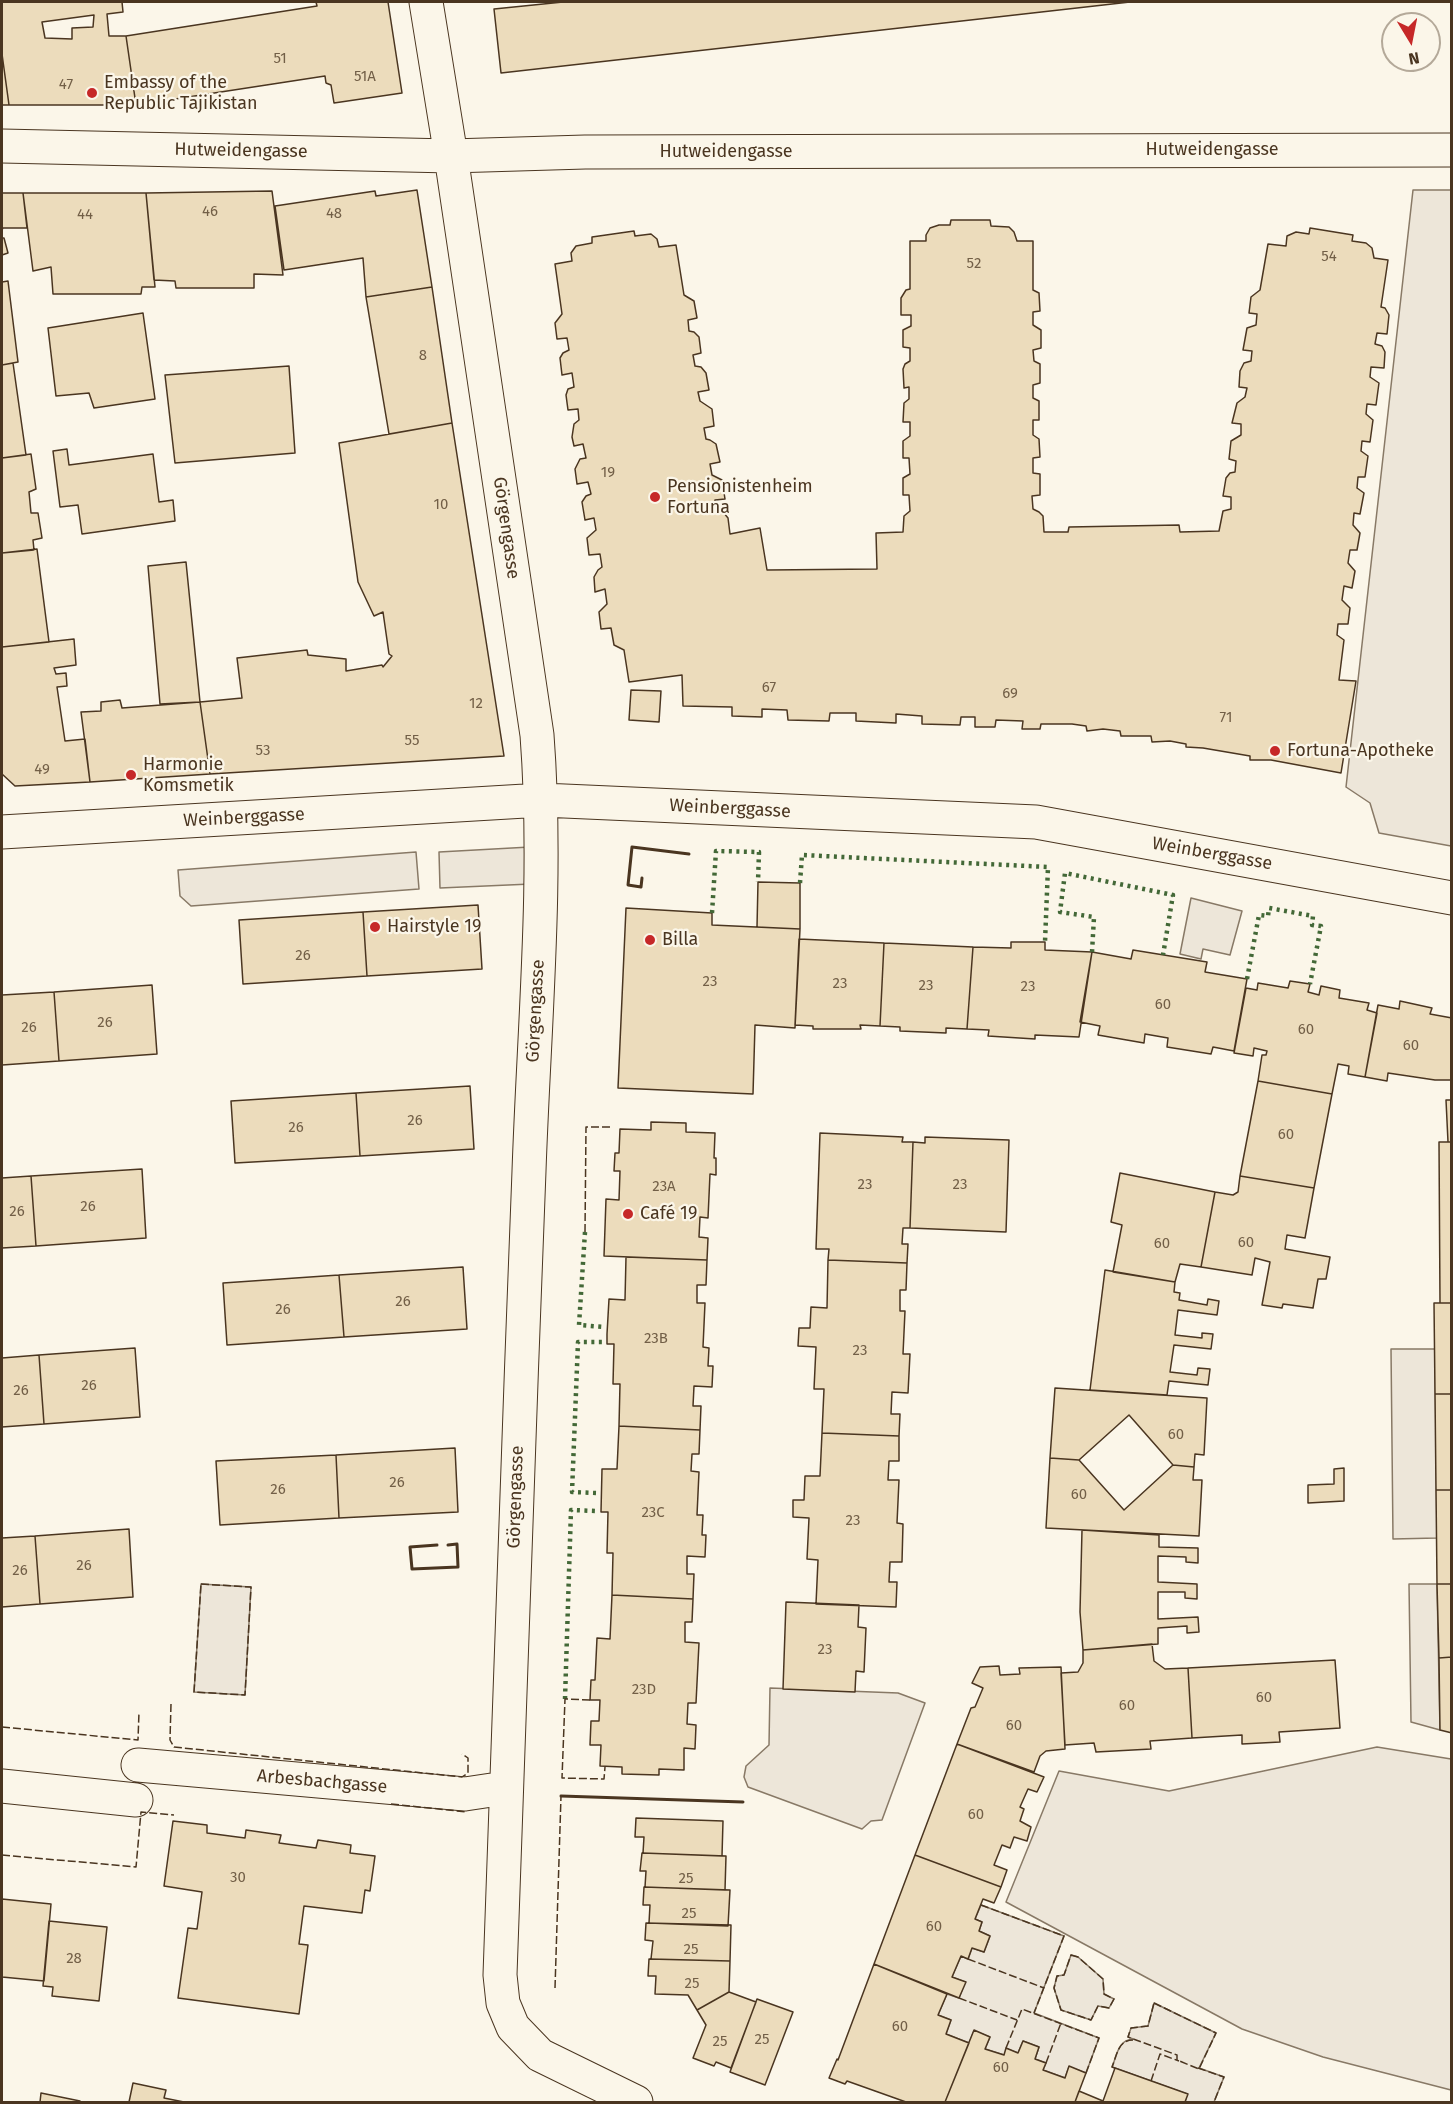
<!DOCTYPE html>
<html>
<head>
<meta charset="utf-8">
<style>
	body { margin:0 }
	#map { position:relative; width:1453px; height:2104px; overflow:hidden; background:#fbf6e9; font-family:"Fira Sans",sans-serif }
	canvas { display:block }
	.frame { position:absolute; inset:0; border:3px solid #4a3520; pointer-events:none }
	.north { position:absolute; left:1381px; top:12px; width:60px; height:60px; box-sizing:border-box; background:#fbf6e9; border:2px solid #b4a999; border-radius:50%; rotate:170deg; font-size:16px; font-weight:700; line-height:24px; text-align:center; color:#4a3520 }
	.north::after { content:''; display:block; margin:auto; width:21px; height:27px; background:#c62828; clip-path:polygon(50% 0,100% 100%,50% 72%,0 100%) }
</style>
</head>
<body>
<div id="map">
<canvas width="1453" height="2104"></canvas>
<div class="frame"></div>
<div class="north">N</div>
</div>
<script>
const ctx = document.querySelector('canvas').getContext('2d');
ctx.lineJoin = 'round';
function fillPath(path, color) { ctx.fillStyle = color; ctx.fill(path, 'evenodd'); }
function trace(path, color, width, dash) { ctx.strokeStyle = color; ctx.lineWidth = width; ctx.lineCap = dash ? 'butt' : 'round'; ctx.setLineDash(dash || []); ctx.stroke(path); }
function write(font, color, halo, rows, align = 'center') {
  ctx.font = font + ' "Fira Sans",sans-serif'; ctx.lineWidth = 4.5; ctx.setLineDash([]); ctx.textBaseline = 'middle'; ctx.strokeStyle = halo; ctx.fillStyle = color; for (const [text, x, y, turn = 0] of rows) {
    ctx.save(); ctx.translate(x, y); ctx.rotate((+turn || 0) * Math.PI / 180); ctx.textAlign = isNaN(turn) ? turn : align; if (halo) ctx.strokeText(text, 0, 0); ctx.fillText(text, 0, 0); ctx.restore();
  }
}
const green = new Path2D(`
	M1413,190H1451V846L1379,833L1370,803L1346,787Z
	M530,847L531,884L440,888L439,852Z
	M416,852L419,889L191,906L180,896L178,870Z
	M1191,898L1242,911L1230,955L1203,949L1201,959L1180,954Z
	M1391,1349H1435L1437,1538L1393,1539Z
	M201,1584L251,1587L245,1695L194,1692Z
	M1409,1584H1437L1440,1730L1411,1722Z
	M770,1688L898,1693L925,1703L882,1820L871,1821L862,1829L748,1787L744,1777L746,1766L769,1745Z
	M1377,1747L1451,1759V2090L1323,2057L1242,2029L1006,1902L1059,1771L1169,1791Z
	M981,1905L1064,1936L1034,2013L1099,2038L1086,2073L1069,2067L1065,2078L1043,2070L1046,2063L1035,2059L1039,2047L1023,2041L1018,2053L1007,2049L1004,2055L985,2049L990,2037L974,2031L969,2043L946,2034L951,2020L938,2015L947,1994L959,1998L965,1982L952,1977L961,1956L968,1959L972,1948L984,1952L990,1936L979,1931L982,1922L975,1919Z
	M1071,1955L1078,1957L1103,1979L1104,1994L1114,1999L1109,2008L1098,2006L1091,2020L1061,2010L1054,1988L1057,1976L1064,1975Z
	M1154,2003L1216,2033L1199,2068L1224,2077L1214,2102H1185L1187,2094L1112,2067C1117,2055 1118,2040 1133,2039L1128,2037L1131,2028L1148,2026Z`);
fillPath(green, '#ede6d9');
trace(green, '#887966', 1.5);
const building = new Path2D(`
	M2,2H122L123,12L107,14L109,36H126L136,105H9L2,54ZM94,15L93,27L72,28V39L45,38L42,22Z
	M316,2H388L402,93L334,103L331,85L326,83L325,76L136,105L126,36L317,6Z
	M563,2H1130L501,73L494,9Z
	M2,54L9,105H2Z
	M417,190L432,287L366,297L363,258L284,270L275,206L375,191L376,196Z
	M272,191L283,275L254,274V288H176L175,281L154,280L146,193Z
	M2,193H23L27,228H3L2,230Z
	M23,193H146L155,287H142L141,294H53L51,267L33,271Z
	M951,220H990L991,226L1009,227L1014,232L1017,241H1033V290L1039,293L1040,311L1033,312V325L1041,330V348L1033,350L1034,361L1040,364V383L1033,385V398L1039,401V420H1033V435L1039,439L1040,457L1033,458V473L1040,474V495L1032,496L1033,509L1039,512L1043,516L1044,532H1068L1069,527L1179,525L1180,532L1219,531L1223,511L1231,509V497L1223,496L1226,478L1230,473L1235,472L1236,461L1229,459L1231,441L1241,435V424L1232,423L1237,403L1245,397L1247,388L1239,387L1240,371L1244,363L1251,361L1252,351L1243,350L1247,328L1256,325L1257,314L1249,313L1251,297L1260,290L1268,244L1286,246L1287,236L1296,232L1309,234L1310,228L1353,235L1352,241L1366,243L1372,248L1374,258L1388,260L1381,307L1385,308L1389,315L1387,334L1377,333L1375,344L1382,346L1385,352L1384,368L1371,367L1370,377L1379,383L1376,405L1367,404L1366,414L1373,420L1370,442L1362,441L1361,451L1368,456L1365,477H1358L1357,488L1364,493L1360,514L1354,513L1353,525L1360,533L1357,550H1350L1348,563L1355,571L1352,588L1344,586L1342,600L1350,608L1348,624H1338L1337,635L1344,640L1339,680L1356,681L1341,773L1271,760H1250V756L1203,748L1186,747V744L1170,741L1152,742L1151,736H1121L1120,731L1103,729L1087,731L1086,726L1072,724H1041L1040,729H1022L1023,721L996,720L995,727H975V717H961L960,725L922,724V716L896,714V723L856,721V713H830L829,721L788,720L787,710L762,709V717L732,716V707L683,706L682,675L629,682L624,650L614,645L611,628L601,629L599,612L607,604L605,589L595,592L594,577L598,570L602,567L600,554L589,555L587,538L596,530L594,518L585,520L582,502L586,496L591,494L588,482L577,484L575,469L580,459L586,458L583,444L574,446L572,437L574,424L579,420L578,409L568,410L566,395L568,389L574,387L572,373L562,375L560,358L563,353L569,350L567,338L557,339L555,323L562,314L555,264L572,261L571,253L576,246L592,243V237L634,231L635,236L651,234L657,239L659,247L676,245L684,295L694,301L697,318L688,320L689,331L694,332L699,337L701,353L693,355L695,366L701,367L706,373L709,390L698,392L700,401L712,409L714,426L704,428L706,439L710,440L716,444L720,462L710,464L712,475L722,480L725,499L715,500L717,510L723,512L728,518L730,534L760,528L767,570L877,569L876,533L903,532L904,516L910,511L909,495H903V478L910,474L909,458H903V441L910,436V422H903L904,403L909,399V387L904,388L903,369L905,364L910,361V348L903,347V330L911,326V315H901V298L906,290L910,289V241H926V235L930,228L939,225H950Z
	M2,238H4L8,253L2,255Z
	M8,281L18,362L2,365V282Z
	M432,287L452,423L389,434L366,297Z
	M143,313L155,399L94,408L89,393L56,396L48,328Z
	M13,363L26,455L2,458V365Z
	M289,366L295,453L175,463L165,375Z
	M452,423L504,756L210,774L200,702L242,698L237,658L307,650L308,655L346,659V671L382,665L383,667L392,656L389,654L383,612L374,616L358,582L339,443Z
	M67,449L69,465L153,454L159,502L173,500L175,521L82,534L78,505L60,507L53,451Z
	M31,454L36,489L29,492L31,513H38L42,538L33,540L34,550L2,553V458Z
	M37,549L49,642L2,647V553Z
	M186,562L200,702L160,704L148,566Z
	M74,639L76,665L54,668L56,674L66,673L67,686L57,687L65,741L85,739L90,782L15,786L2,774V647Z
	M631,690L661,691L659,722L629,720Z
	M120,700L122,708L200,702L210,774L90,782L81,712L101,711V702Z
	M758,882L800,883V929L757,927Z
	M478,905L482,969L367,976L363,912Z
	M626,908L712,913V925L800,929L795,1028L755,1025L753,1094L618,1088Z
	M363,912L367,976L243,984L239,920Z
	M799,939L884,943L880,1026L860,1025L861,1029H813V1026L795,1025Z
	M1011,942H1045V950L1092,952L1079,1037L1035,1035V1039L988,1036L989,1030L967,1029L973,947L1011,948Z
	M884,943L973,947L967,1029L946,1028V1033L900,1031V1027L880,1026Z
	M1133,950L1207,962L1205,972L1247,979L1234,1051L1213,1047L1211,1054L1167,1047L1168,1038L1145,1034L1144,1043L1098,1035L1100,1026L1080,1022L1092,952L1131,959Z
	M1290,981L1310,984L1308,992L1319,995L1321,986L1340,990L1339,998L1369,1003L1367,1010L1377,1013L1365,1077L1348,1074L1349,1066L1338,1064L1332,1094L1258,1081L1262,1055H1266L1267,1051L1254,1048L1253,1056L1234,1053L1246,988L1257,990L1258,983L1288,988Z
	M152,985L157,1054L59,1061L54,992Z
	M54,992L59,1061L2,1065V995Z
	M1400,1001L1432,1008L1430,1014L1452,1018V1080H1435L1388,1073L1387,1081L1365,1077L1378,1005L1399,1009Z
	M1258,1081L1332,1094L1314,1188L1240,1176Z
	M470,1086L474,1149L360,1156L356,1093Z
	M356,1093L360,1156L235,1163L231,1101Z
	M1446,1100H1452V1142H1448Z
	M651,1122L686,1123V1132L715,1133L714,1158H716V1175L710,1174L708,1218L700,1217L699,1237L708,1238L707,1260L604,1256L606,1199L619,1200L620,1171H614L615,1153H619L620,1129L651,1130Z
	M820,1133L903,1137L902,1142H913L910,1228H903L902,1244H908L907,1263L828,1260L829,1249H816Z
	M925,1137L1009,1140L1006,1232L910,1228L913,1142L925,1143Z
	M1439,1142H1452V1303H1440Z
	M142,1169L146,1238L36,1246L31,1176Z
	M1120,1173L1215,1192L1201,1267L1180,1264L1175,1282L1113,1272L1122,1225L1111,1222Z
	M31,1176L36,1246L2,1248V1178Z
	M1240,1176L1314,1188L1305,1238L1287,1235L1285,1249L1330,1257L1326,1279H1318L1313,1308L1283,1304L1282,1308L1262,1305L1270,1262L1255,1258L1252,1275L1201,1267L1215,1192L1233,1195L1238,1192Z
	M626,1257L707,1260L706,1285H697V1303H705L703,1347L709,1348L708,1366H713L712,1387L694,1386L693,1406H701L700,1430L619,1426L620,1384H613L614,1344H607V1334L609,1299L625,1300Z
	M828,1260L907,1263L906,1290H900V1311H905L903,1354H910L908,1393L892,1392L891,1414H900L899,1436L822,1433L824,1389H814L816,1347L798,1346L799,1328H810L811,1307L827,1308Z
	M463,1267L467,1329L344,1337L339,1275Z
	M1105,1270L1175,1282L1174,1292L1180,1293L1179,1300L1207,1305L1208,1299L1219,1301L1217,1315L1178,1310L1175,1335L1202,1338V1333L1213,1334L1211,1349L1174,1345L1170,1372L1197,1375L1198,1368L1210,1369L1208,1385L1169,1381L1167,1395L1090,1390Z
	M339,1275L344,1337L227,1345L223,1283Z
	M1434,1303H1452V1394H1435Z
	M135,1348L140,1417L44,1424L39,1355Z
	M39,1355L44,1424L2,1427V1358Z
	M1055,1388L1207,1398L1204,1455L1195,1454L1194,1467L1173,1465L1129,1415L1079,1460L1050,1458Z
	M1435,1394H1452V1490H1436Z
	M619,1426L700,1430L699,1454H692L691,1471L699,1472L697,1515H703L702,1535H706L705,1557L687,1556V1574H694L693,1599L612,1595L613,1553H607L608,1512H601L602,1469H617Z
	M822,1433L899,1436V1461H889L888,1480H899L897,1523L903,1524L902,1562H890L889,1582H897L896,1607L816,1604L818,1560L807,1559L809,1518L793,1517V1500H804L805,1476H820Z
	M455,1448L458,1512L339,1518L336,1455Z
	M336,1455L339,1518L220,1525L216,1461Z
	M1050,1458L1079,1460L1124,1510L1173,1465L1194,1467L1193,1480H1202L1199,1536L1046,1528Z
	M1344,1468V1501L1308,1503V1485L1334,1484V1469Z
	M1436,1490H1452V1584H1437Z
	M129,1529L133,1597L40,1604L35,1536Z
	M1082,1530L1159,1535V1547L1198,1548V1563L1186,1562V1557L1158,1556V1582L1197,1584V1599L1185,1598V1592H1158V1619L1198,1617L1199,1632L1187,1633V1626L1158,1628V1644L1083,1650L1080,1612Z
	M35,1536L40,1604L2,1607V1538Z
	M1437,1584H1452V1657L1439,1658Z
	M612,1595L693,1599L692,1622H685V1642L699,1643L696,1703H688L687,1724L696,1725L695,1749L684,1748V1770L659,1769V1775L622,1774V1767L600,1766L601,1745H590L591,1721H599L600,1700H590L591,1680H595L597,1638L610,1639Z
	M786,1602L859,1605L858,1627L866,1628L864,1672L856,1671L855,1692L783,1689Z
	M1152,1644L1154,1661L1165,1669L1188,1668L1192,1738L1150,1741L1151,1749L1096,1752L1094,1743L1065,1745L1061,1673L1078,1672L1083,1663V1650Z
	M1452,1657V1733L1440,1730L1439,1658Z
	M1335,1660L1340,1728L1279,1732L1280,1742L1242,1744V1735L1192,1738L1188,1668Z
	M999,1666L1000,1675L1020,1674L1019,1668L1061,1667L1065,1749L1046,1751L1040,1756L1034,1772L957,1744L971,1708L975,1707L983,1688L972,1683L980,1667Z
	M957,1744L1044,1777L1037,1792L1028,1789L1020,1807L1024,1809L1020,1821L1031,1827L1027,1841L1014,1837L1010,1848L1002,1845L994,1865L1007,1870L1001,1887L915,1855Z
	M636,1818L723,1821L722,1856L643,1853L644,1837H635Z
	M173,1821L207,1825V1833L245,1838L246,1830L281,1835L279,1843L316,1848L318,1840L351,1845L350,1853L375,1856L370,1891L365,1890L362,1913L304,1906L299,1944L308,1945L299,2014L178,1998L188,1928L197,1929L202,1892L164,1886Z
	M642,1853L726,1856L725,1890L645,1887L646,1871H640Z
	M915,1855L1001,1887L994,1903L983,1899L975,1919L982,1922L979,1931L990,1936L984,1952L972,1948L968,1959L961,1956L952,1977L966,1982L959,1998L874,1964Z
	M644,1887L730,1890L728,1926L649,1923L650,1905H643Z
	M2,1899L51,1904L44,1981L2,1977Z
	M49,1921L107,1927L99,2001L52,1996L53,1987L43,1986Z
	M646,1923L731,1925L730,1961L651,1959L653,1941L645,1940Z
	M649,1959L730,1961L729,1992L697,2010L688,1995L655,1994L656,1976H648Z
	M874,1964L947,1994L938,2015L951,2020L946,2034L969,2043L945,2102H906L847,2081L845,2084L829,2078L837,2059L838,2060Z
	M729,1992L756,2002L731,2068L716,2062L714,2066L693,2058L706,2025L697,2010Z
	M757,1999L793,2012L765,2085L730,2072Z
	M974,2030L990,2037L985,2049L1004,2055L1006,2048L1018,2053L1023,2041L1039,2047L1035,2059L1046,2063L1043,2070L1065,2078L1069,2066L1086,2073L1075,2102H945Z
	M1115,2068L1188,2094L1185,2102H1075L1079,2091L1103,2101Z
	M133,2083L166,2090L164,2098L184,2102H129Z
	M41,2093L80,2101V2102H40Z`);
fillPath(building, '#ecdcbc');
trace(building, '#4a3520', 1.5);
const minor = new Path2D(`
	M426,2L451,156L537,735C548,880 534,1026 529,1171C519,1439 508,1707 500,1975L503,2003L513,2027L540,2055L636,2102
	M2,146L451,156L585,152L1452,150
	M2,832L542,800L1036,822L1452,898
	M138,1765L465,1794L505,1788
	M2,1786L136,1800`);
trace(minor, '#4a3520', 35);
trace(minor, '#fbf6e9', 33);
trace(new Path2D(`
	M800,883L802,855L1048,867L1045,942
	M712,913L716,851L759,852L758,882
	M1092,952L1094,917L1060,912L1065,873L1173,895L1163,955
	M1247,979L1259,915L1268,916L1269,908L1313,916L1312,925L1321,926L1310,984
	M585,1232L579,1325L604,1327
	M596,1493L572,1492L578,1342H603
	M565,1699L571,1510L595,1511`), '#436837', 4.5, [3, 4.5]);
trace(new Path2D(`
	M585,1232L586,1127H610
	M201,1584L251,1587L245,1695L194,1692Z
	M590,1700L565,1699L562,1778L604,1779L605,1767
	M171,1704L170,1740L174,1747L462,1777L468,1773V1758L462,1754
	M2,1727L138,1740L139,1712
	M391,1804L467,1812
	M2,1855L136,1867L141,1812L174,1815
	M981,1905L1064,1936L1034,2013
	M1071,1955L1078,1957L1103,1979L1104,1994L1114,1999L1109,2008L1098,2006L1091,2020L1061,2010L1054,1988L1057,1976L1064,1975Z
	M968,1959L1044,1988
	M555,1988L561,1796
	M959,1998L1017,2020
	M1154,2003L1216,2033L1199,2069L1177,2060V2055L1128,2037L1131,2028L1148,2026Z
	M1006,2048L1022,2009L1099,2038L1086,2073
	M1046,2063L1061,2023
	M1115,2068L1112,2067C1117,2055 1118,2040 1133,2040
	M1198,2068L1224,2077L1214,2102
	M1151,2081L1160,2054L1179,2061`), '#4a3520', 1.5, [8, 3]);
trace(new Path2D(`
	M642,878L641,887L628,885L632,847L689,854
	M437,1545L410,1547L412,1569L458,1567L457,1544L448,1545
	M561,1796L743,1802`), '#4a3520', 3);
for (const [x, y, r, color] of [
	[92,93,6,"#c62828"],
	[655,497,6,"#c62828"],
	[1275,751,6,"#c62828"],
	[131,775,6,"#c62828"],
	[375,927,6,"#c62828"],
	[650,940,6,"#c62828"],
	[628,1214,6,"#c62828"]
]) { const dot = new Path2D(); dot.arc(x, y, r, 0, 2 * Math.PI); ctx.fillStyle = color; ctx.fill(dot); trace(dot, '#fbf6e9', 2); }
write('15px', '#725f47', null, [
	["51",280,59],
	["51A",365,77],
	["47",66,85],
	["46",210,212],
	["48",334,214],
	["44",85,215],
	["54",1329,257],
	["52",974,264],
	["8",423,356],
	["19",608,473],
	["10",441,505],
	["67",769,688],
	["69",1010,694],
	["12",476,704],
	["71",1226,718],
	["55",412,741],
	["53",263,751],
	["49",42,770],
	["26",303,956],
	["23",710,982],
	["23",840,984],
	["23",926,986],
	["23",1028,987],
	["60",1163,1005],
	["26",105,1023],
	["26",29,1028],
	["60",1306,1030],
	["60",1411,1046],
	["26",415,1121],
	["26",296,1128],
	["60",1286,1135],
	["23",865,1185],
	["23",960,1185],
	["23A",664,1187],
	["26",88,1207],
	["26",17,1212],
	["60",1246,1243],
	["60",1162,1244],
	["26",403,1302],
	["26",283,1310],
	["23B",656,1339],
	["23",860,1351],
	["26",89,1386],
	["26",21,1391],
	["60",1176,1435],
	["26",397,1483],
	["26",278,1490],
	["60",1079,1495],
	["23C",653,1513],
	["23",853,1521],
	["26",84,1566],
	["26",20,1571],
	["23",825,1650],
	["23D",644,1690],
	["60",1264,1698],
	["60",1127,1706],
	["60",1014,1726],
	["60",976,1815],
	["30",238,1878],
	["25",686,1879],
	["25",689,1914],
	["60",934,1927],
	["25",691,1950],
	["28",74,1959],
	["25",692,1984],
	["60",900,2027],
	["25",762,2040],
	["25",720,2042],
	["60",1001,2068]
]);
write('18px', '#4a3520', '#fbf6e9', [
	["Embassy of the",104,83],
	["Republic Tajikistan",104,104],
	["Pensionistenheim",667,487],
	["Fortuna",667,508],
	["Fortuna-Apotheke",1287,751],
	["Harmonie",143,765],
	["Komsmetik",143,786],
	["Hairstyle 19",387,927],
	["Billa",662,940],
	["Café 19",640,1214]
], 'left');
write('18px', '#4a3520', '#fbf6e9', [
	["Hutweidengasse",1212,150],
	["Hutweidengasse",241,151,1],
	["Hutweidengasse",726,152],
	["Görgengasse",506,528,82],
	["Weinberggasse",730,809,3],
	["Weinberggasse",244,818,-3],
	["Weinberggasse",1212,854,10],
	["Görgengasse",536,1011,-87],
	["Görgengasse",516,1497,-88],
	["Arbesbachgasse",322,1782,5]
]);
</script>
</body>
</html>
